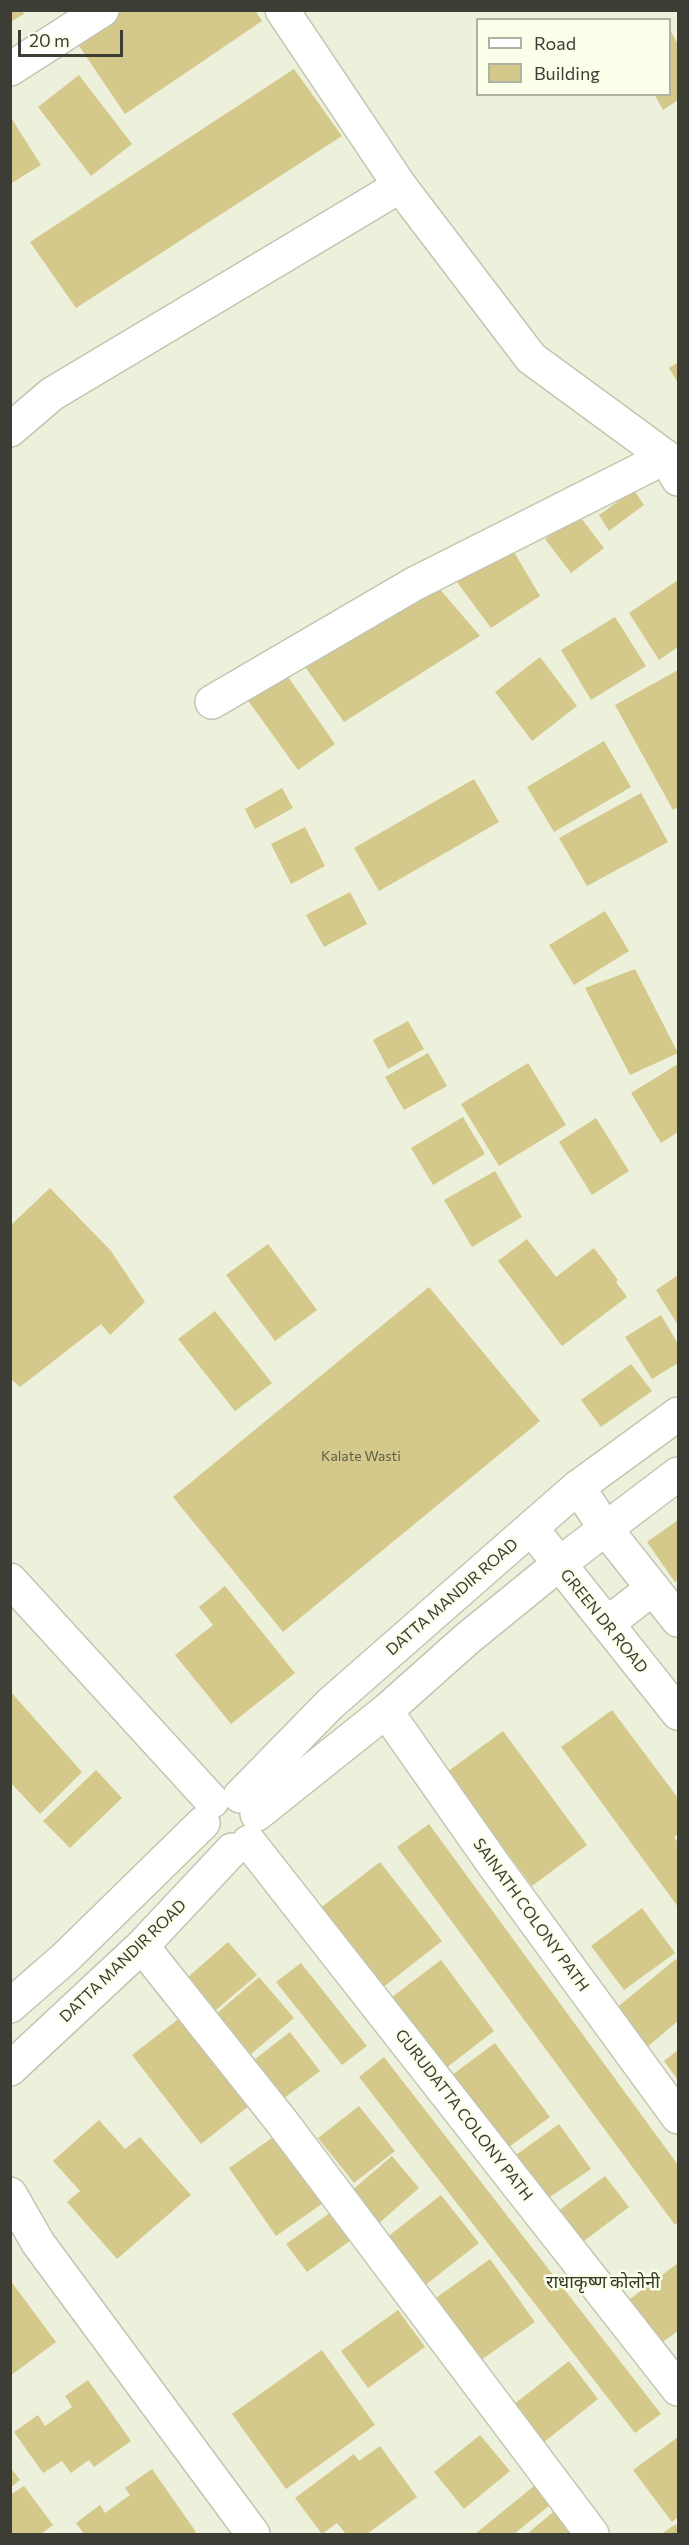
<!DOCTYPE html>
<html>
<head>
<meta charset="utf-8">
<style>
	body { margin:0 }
	#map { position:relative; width:689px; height:2545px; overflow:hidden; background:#edf1dc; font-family:Commissioner,sans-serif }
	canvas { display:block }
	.frame { position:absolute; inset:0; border:12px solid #3c3e36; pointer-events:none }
	.legend { position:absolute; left:476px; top:18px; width:195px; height:78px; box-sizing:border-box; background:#faffea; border:2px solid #aeb2a2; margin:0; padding:8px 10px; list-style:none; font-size:18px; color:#3c3e36 }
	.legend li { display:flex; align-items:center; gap:12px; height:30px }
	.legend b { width:30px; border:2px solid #aeb2a2 }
	.scale { position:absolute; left:18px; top:30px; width:105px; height:27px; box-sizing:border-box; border:3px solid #3c3e36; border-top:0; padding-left:8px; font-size:18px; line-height:21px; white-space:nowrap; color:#3c3e36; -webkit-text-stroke:4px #faffea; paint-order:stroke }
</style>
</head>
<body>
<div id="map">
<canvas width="689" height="2545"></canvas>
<div class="frame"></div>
<ul class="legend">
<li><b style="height:8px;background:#fff"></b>Road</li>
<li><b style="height:16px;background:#d4c88a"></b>Building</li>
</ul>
<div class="scale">20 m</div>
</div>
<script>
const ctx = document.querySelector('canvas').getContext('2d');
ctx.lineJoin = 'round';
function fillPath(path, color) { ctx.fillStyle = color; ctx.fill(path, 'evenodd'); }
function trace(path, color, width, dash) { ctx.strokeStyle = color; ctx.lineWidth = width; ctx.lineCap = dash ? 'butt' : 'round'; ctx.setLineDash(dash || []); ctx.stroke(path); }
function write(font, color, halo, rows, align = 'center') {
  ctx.font = font + ' Commissioner,"Noto Sans Devanagari",sans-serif'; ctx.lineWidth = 5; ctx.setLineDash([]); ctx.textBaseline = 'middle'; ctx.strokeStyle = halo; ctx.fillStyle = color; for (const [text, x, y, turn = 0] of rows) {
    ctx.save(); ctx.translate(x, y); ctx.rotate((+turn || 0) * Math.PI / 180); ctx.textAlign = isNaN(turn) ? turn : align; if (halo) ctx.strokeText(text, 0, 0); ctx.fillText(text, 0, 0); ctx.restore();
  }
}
fillPath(new Path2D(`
	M10,10H22L24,14L10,22Z
	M124,10H255L262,21L125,114L77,43Z
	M670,30L678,44V100L663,110L654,94H670Z
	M294,69L342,136L76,308L30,242Z
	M79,75L132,144L91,176L38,107Z
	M10,116L41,165L10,184Z
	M678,362V383L669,368Z
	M634,490L644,505L609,531L599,515Z
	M578,514L604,548L571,573L545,539Z
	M508,542L540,596L491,628L454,578Z
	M678,580V647L659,660L629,613Z
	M438,587L480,636L344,722L306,668Z
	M615,617L646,666L591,700L561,650Z
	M540,657L577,706L532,741L495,692Z
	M678,670V807L673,810L615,705Z
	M286,674L335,744L298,770L247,699Z
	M604,741L631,787L554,832L527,787Z
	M474,779L499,822L379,891L354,848Z
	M282,788L293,808L255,829L245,809Z
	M641,793L668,842L587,886L559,838Z
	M305,827L325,866L291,884L271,844Z
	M350,892L367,924L324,947L306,915Z
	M605,911L629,951L574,985L549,945Z
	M635,969L678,1053L630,1075L585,988Z
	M408,1021L424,1049L388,1069L373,1040Z
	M428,1053L447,1086L404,1110L385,1077Z
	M528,1063L566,1125L499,1166L461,1104Z
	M678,1064V1132L661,1143L631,1093Z
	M463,1117L485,1154L433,1185L411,1148Z
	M596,1118L629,1171L592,1195L559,1142Z
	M495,1171L522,1217L472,1247L444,1200Z
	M50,1188L111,1251L145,1302L110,1335L101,1324L20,1387L10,1378V1226Z
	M527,1239L556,1277L594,1248L618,1280L616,1282L627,1297L562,1346L498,1261Z
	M268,1244L317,1310L275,1341L226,1275Z
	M678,1275V1325L656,1290Z
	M429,1287L540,1421L283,1632L173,1497Z
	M215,1311L272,1383L235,1411L178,1339Z
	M661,1315L678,1344V1363L652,1379L625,1337Z
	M631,1364L652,1391L601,1427L581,1400Z
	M678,1520V1579L675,1582L647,1542Z
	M225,1586L295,1673L231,1724L175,1655L213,1625L199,1607Z
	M10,1691L82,1772L40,1814L10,1782Z
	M612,1710L678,1798V1834L674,1837L678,1843V1907L561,1747Z
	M503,1731L587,1845L532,1886L447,1772Z
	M96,1770L122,1798L70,1848L43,1821Z
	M429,1824L678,2165V2222L675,2225L397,1847Z
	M380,1862L442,1941L382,1988L319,1909Z
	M642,1908L675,1953L624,1990L591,1946Z
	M228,1942L257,1975L216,2010L188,1977Z
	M676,1959L678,1962V2021L646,2048L615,2009Z
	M441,1960L494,2031L446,2068L392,1997Z
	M301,1963L367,2046L342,2065L276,1982Z
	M259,1977L294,2018L251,2054L216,2014Z
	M185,2014L254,2102L201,2144L132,2055Z
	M290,2032L320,2071L279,2102L250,2063Z
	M495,2043L550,2117L506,2149L452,2075Z
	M678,2050V2080L664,2061Z
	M384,2057L661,2414L635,2433L359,2077Z
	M359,2106L395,2151L354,2183L318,2138Z
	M99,2120L125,2149L140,2137L191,2195L117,2259L67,2202L80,2191L53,2161Z
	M559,2124L591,2169L544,2201L513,2157Z
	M279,2133L326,2201L276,2236L229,2168Z
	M392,2156L419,2188L378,2224L350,2192Z
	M605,2176L629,2207L576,2247L553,2215Z
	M441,2195L479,2243L424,2286L386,2238Z
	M334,2210L354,2238L307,2272L286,2244Z
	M490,2259L535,2322L474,2365L429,2303Z
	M678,2263V2331L654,2348L622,2305Z
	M10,2280L56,2342L10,2376Z
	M398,2310L425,2347L368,2388L341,2351Z
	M322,2350L375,2425L286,2489L232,2414Z
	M569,2361L598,2399L538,2447L508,2409Z
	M88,2380L131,2441L94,2467L89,2460L71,2473L62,2461L43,2473L14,2432L38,2415L45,2426L72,2407L65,2396Z
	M480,2435L510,2471L464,2509L434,2472Z
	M678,2437V2517L672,2522L633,2470Z
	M380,2446L417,2497L367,2534H346L337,2523L322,2534L295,2498L354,2454L359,2461Z
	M10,2467L20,2480L10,2488Z
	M152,2469L196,2532L192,2534H84L76,2523L100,2505L105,2513L130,2495L125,2488Z
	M24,2486L53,2525L41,2534H10V2495Z
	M534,2486L550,2505L514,2534H475Z
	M559,2507L579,2534H527Z
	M676,2524L678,2534H661Z`), '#d4c88a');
const street = new Path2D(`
	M282,10L400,186L531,358L666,457L678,479
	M10,69L102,10
	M10,430L52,394L400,186
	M212,702L414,584L666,457
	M578,1487L605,1528L678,1620
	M531,1528L678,1713
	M607,1624L653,1588
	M386,1711L494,1865L678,2117
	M249,1842L678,2389
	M142,1946L282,2122L592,2534
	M10,2194L38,2243L253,2534`);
const secondary = new Path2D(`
	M10,1580L212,1801
	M240,1796L330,1704L531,1528L578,1487L678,1414
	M257,1814L386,1711L468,1638L559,1564L678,1474
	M10,2006L65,1958L203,1823
	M10,2069L142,1946L232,1850`);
trace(street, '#c1c5b1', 36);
trace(secondary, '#c1c5b1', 36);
trace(street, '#fff', 33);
trace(secondary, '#fff', 33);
write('14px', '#62604b', null, [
	["Kalate Wasti",361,1456]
]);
write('16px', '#3c3e36', '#faffea', [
	["DATTA MANDIR ROAD",452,1597,-41],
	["GREEN DR ROAD",604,1621,51],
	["SAINATH COLONY PATH",531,1915,54],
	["DATTA MANDIR ROAD",123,1961,-44],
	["GURUDATTA COLONY PATH",464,2115,52]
]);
write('18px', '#343727', '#faffea', [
	["राधाकृष्ण कोलोनी",603,2282]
]);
</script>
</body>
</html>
